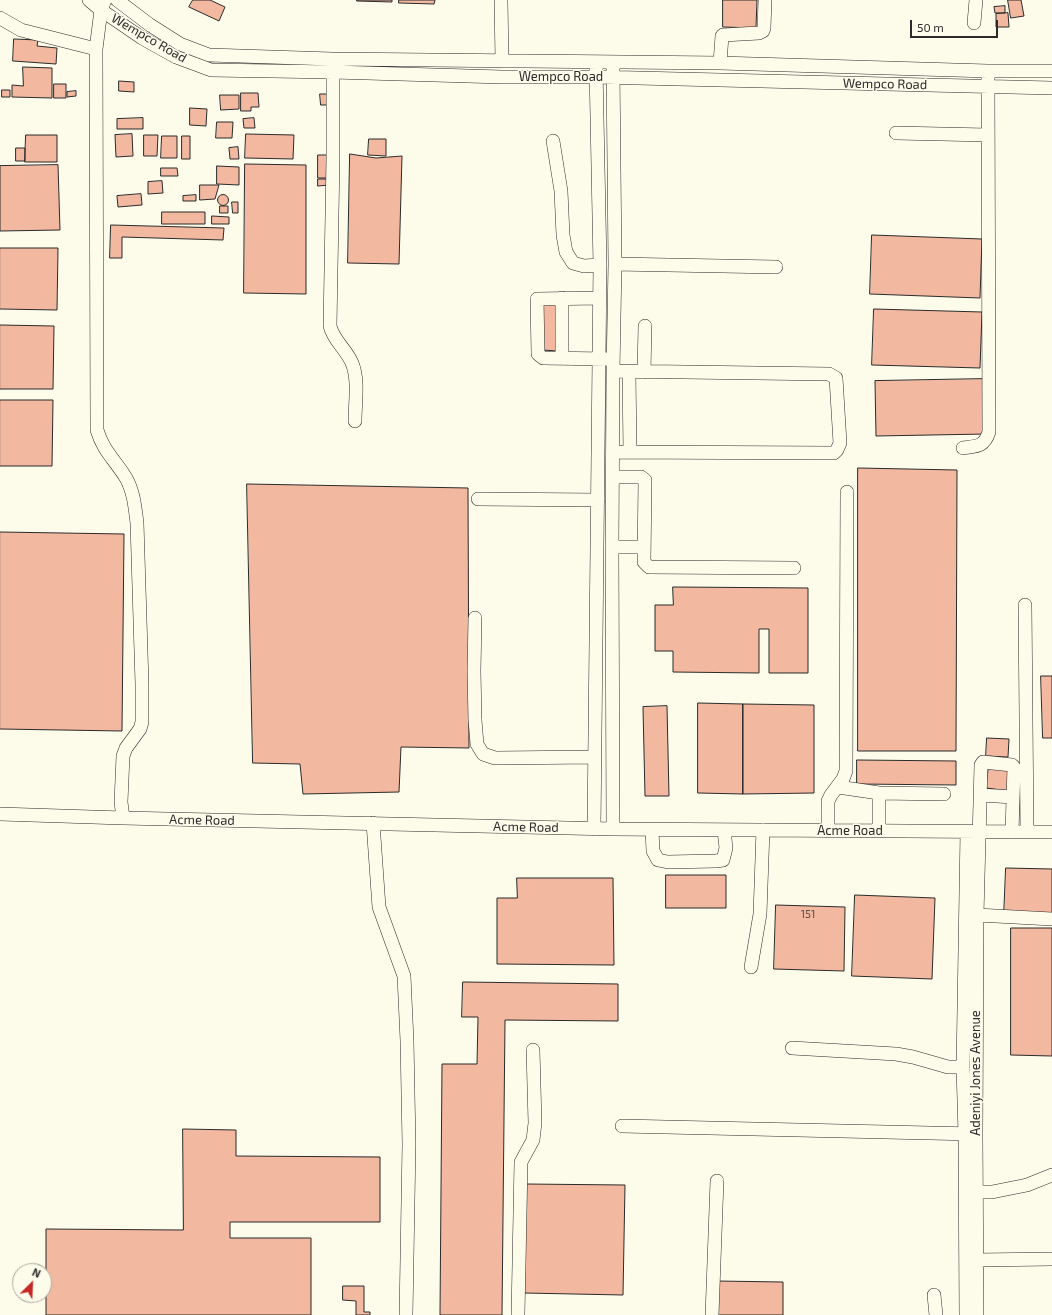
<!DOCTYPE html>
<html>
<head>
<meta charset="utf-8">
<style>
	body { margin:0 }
	#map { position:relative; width:1052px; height:1315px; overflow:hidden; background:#fdfbea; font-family:"Exo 2",sans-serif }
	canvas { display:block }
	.north { position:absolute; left:12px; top:1263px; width:40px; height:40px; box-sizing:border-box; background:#fdfbea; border:1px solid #a9a89e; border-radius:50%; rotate:24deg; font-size:11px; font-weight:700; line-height:16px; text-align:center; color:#2b2b2b }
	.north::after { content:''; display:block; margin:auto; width:14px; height:18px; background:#c62828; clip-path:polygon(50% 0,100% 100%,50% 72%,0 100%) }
	.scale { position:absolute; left:910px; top:20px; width:88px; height:18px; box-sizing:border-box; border:2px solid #2b2b2b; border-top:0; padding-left:5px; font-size:12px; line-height:14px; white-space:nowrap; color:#2b2b2b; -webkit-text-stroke:3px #fdfbea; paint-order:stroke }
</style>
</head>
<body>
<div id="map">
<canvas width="1052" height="1315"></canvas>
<div class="north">N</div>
<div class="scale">50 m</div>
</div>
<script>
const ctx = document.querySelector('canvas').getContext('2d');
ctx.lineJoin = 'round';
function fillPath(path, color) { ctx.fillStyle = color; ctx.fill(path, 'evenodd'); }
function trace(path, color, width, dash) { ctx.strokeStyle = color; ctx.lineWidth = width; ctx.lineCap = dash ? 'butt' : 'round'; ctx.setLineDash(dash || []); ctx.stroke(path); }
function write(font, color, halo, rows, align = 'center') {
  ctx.font = font + ' "Exo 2",sans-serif'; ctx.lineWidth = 3; ctx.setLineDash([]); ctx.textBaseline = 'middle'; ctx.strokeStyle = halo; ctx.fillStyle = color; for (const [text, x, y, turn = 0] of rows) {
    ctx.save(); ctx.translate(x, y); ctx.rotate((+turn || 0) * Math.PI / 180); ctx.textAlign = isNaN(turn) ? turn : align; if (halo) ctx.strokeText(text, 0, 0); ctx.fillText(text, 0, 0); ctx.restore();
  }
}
const building = new Path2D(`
	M193,0H210L225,7L219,21L189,7Z
	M357,0H392V2L357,1Z
	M399,0H435L434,4L399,3Z
	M723,0H757L756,28L723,27Z
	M1008,0H1021L1024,16L1011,18Z
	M1005,6V13H995L994,7Z
	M1008,13L1009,27H996V14Z
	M14,39L38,40L37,46L57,48L56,64L13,61Z
	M23,67L52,68V98L12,97V85L23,86Z
	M119,81L134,82V92L119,91Z
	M54,84H66V98H54Z
	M2,90H10V97H2Z
	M76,91V96L67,97V92Z
	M241,93H258L259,107H251V111H241Z
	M320,94H327V105H321Z
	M220,95H239V109L221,110Z
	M190,108L207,109L206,126L190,125Z
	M143,118V129H117V119Z
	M254,118L255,128H244L243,119Z
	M217,122H233L232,138H216Z
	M132,134L133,156L116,157L115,135Z
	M246,134L294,135L293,159L245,158Z
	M26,135H57V162H25Z
	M144,135H158L157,156H144Z
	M162,136H177V158H161Z
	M182,136H190V159H182Z
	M369,139H386V156L368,155Z
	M238,147L239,159H230L229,148Z
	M16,148H25V161H16Z
	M350,154L376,158L402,156L399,264L348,263Z
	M318,155H329V178H318Z
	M245,164L306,165V294L244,293Z
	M58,165L60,230L0,231V166Z
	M217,166L239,167V185L217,184Z
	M161,168H177L178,176H161Z
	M318,179H330V185L318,186Z
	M162,181L163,193L148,194V182Z
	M200,185H219L215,199L200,200Z
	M141,194L142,205L118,207L117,196Z
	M217.5 200a5.5 5.5 0 1 1 11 0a5.5 5.5 0 1 1-11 0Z
	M196,195V201H183V196Z
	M232,202H238V213H233Z
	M220,206H228V213H220Z
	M162,212H205V224H162Z
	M212,216L229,217V224H212Z
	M111,225L224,228L223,240L122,237V258H110Z
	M872,235L982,239L980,298L870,294Z
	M0,248H58L57,310L0,309Z
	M542,302H558V351L542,350Z
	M874,309L982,312L980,368L872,365Z
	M0,325L54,326L53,389H0Z
	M984,379L986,434L876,436L875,381Z
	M0,400H53L52,466H0Z
	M858,468L957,470L956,751H858Z
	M247,484L468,488L469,748L401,747L399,792L303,794L300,764L253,763Z
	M0,532L124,534L122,731L0,729Z
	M673,587L808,588V673H769V629H759V673L673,672V651H655V605H673Z
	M1041,676H1052V738H1043Z
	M698,703L743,704V794L698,793Z
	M743,704L814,705V793L743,794Z
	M667,706L669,796H645L643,707Z
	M987,738L1009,739L1008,757L986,756Z
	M857,760L956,761V785L857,784Z
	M989,766L1012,769L1009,791L986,788Z
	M1006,868L1052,869V917L1004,916Z
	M666,875H726V908H666Z
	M517,878H613L614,965L497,964V898H517Z
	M855,895L935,898L932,979L852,976Z
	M776,905L845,907L844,971L774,969Z
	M1011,928H1052V1056L1011,1055Z
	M463,982L618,984V1021L505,1020L502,1315H440L442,1064H477L478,1017H462Z
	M183,1129L236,1130V1156L380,1157V1222H230V1238H311V1315H46V1229L183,1230Z
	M525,1184L625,1185L623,1295L524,1293Z
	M716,1281L783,1282V1315H716Z
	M343,1286H364V1312H370V1315H356V1301L343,1300Z`);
fillPath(building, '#f2b8a0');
trace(building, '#2b2b2b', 1);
const minor = new Path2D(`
	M89,0L101,10L142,38L176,57L211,70L333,72L502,77H596L1052,88
	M105,0L101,10L96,49L97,430C103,451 116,461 126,478C134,492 135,508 137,523L142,684V722L140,729L126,748L123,756L121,802L123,818
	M117,0L150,25L180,44L209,55L332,59L720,63L988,71H1052
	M501,0L502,61
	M0,18L21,30L96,49
	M974,23L976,0
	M333,63V159L330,326C333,340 346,349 352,363C359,380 355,403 355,421
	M720,63L722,36L723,35L759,33L763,31L764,28L765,0
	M896,133L987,135
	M553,141L561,191L563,235L566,252L573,263L584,266L600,265
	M615,264L776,267
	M599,298L537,299L538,354L543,358L607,359
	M562,358V298
	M613,371L829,374L836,378L840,443L837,450L834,453L613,452
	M629,372L630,452
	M644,372L645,326
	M963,448C977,446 984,447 989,432L988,78
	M613,477H641L645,480L644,562L649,567L794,568
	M478,499L598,500
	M612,547H644
	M1025,605L1027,832
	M475,618L474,671L475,720L477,744L483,754L495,758L595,757
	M838,787L879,793L944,794
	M980,795L1013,797
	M0,814L123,818L613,829L1052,832
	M373,823L379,907L404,976L407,1041L409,1144L406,1315
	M594,829L600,265L596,68
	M613,829L612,547L613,371L615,264L613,69
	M652,830L653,851L658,860L668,862L716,861L723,860L726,848L724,830
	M828,831V801L831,795L843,779L846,771L847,492
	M879,831V793
	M977,915L1052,919
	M751,967L760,914L763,830
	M792,1048L896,1054L913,1057L948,1067H963
	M622,1126L974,1134
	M967,1192H992L1027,1185L1052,1175
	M977,1260L1052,1259
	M934,1295L936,1315
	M518,1315L521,1162L533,1140L535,1123L533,1050
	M712,1315L717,1181
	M966,1315L965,1134L963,1067L967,832
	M977,1315L976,1134L977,915L981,765L983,762L1012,765L1014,767L1012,832`);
trace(minor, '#2b2b2b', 14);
trace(minor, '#fdfbea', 13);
write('11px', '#5d4e48', null, [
	["151",808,914]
]);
write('13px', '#2b2b2b', '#fdfbea', [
	["Wempco Road",149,38,30],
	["Wempco Road",561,77],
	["Wempco Road",885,84,1],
	["Acme Road",202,820,1],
	["Acme Road",526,827,1],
	["Acme Road",850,831],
	["Adeniyi Jones Avenue",976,1073,-90]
]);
</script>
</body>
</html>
